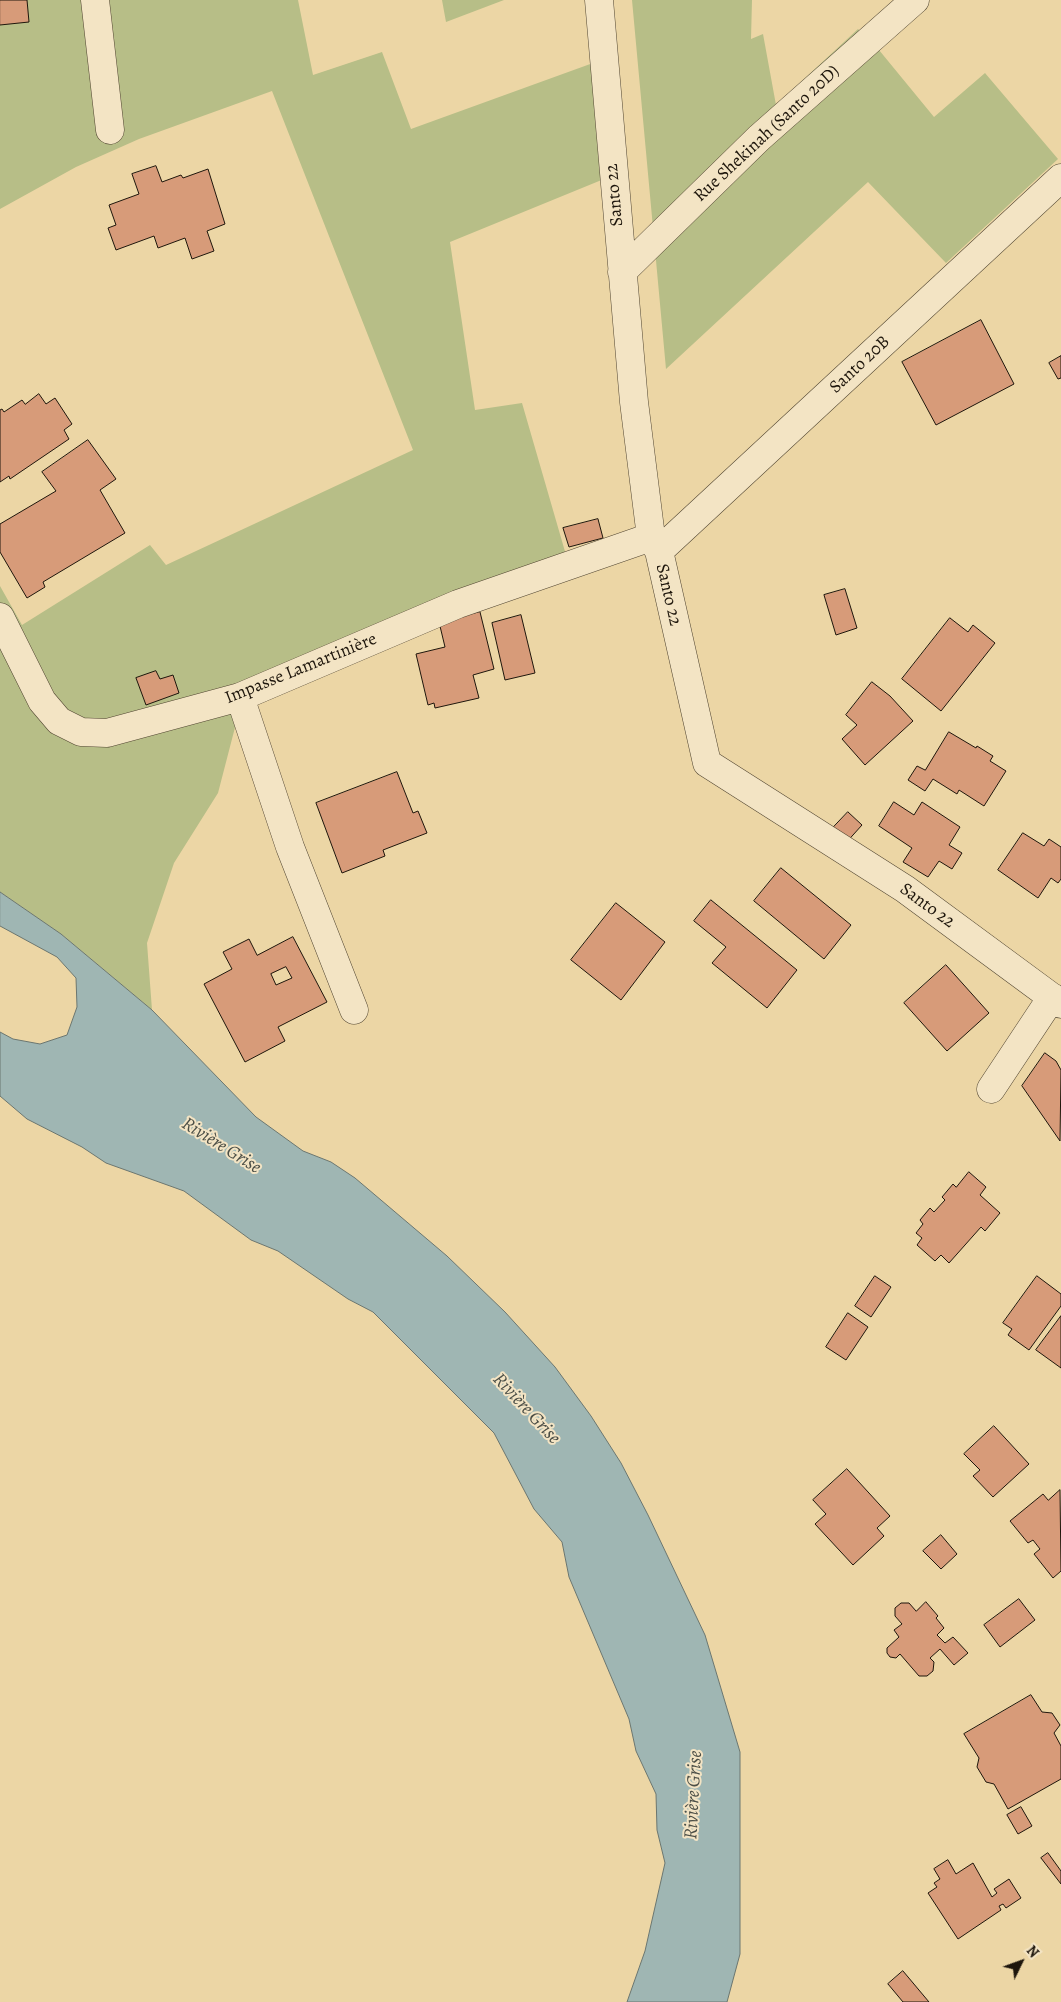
<!DOCTYPE html>
<html>
<head>
<meta charset="utf-8">
<style>
	body { margin:0 }
	#map { position:relative; width:1061px; height:2002px; overflow:hidden; background:#ecd6a5; font-family:Alegreya,serif }
	canvas { display:block }
	.north { position:absolute; left:996px; top:1937px; width:50px; height:50px; -webkit-text-stroke:4px #f3e4c4; paint-order:stroke; rotate:48deg; font-size:14px; font-weight:700; line-height:20px; text-align:center; color:#1e160c }
	.north::after { content:''; display:block; margin:auto; width:18px; height:22px; background:#1e160c; clip-path:polygon(50% 0,100% 100%,50% 72%,0 100%) }
</style>
</head>
<body>
<div id="map">
<canvas width="1061" height="2002"></canvas>
<div class="north">N</div>
</div>
<script>
const ctx = document.querySelector('canvas').getContext('2d');
ctx.lineJoin = 'round';
function fillPath(path, color) { ctx.fillStyle = color; ctx.fill(path, 'evenodd'); }
function trace(path, color, width, dash) { ctx.strokeStyle = color; ctx.lineWidth = width; ctx.lineCap = dash ? 'butt' : 'round'; ctx.setLineDash(dash || []); ctx.stroke(path); }
function write(font, color, halo, rows, align = 'center') {
  ctx.font = font + ' Alegreya,serif'; ctx.lineWidth = 4; ctx.setLineDash([]); ctx.textBaseline = 'middle'; ctx.strokeStyle = halo; ctx.fillStyle = color; for (const [text, x, y, turn = 0] of rows) {
    ctx.save(); ctx.translate(x, y); ctx.rotate((+turn || 0) * Math.PI / 180); ctx.textAlign = isNaN(turn) ? turn : align; if (halo) ctx.strokeText(text, 0, 0); ctx.fillText(text, 0, 0); ctx.restore();
  }
}
fillPath(new Path2D(`
	M0,0H298L313,75L382,52L411,129L593,63L604,179L450,242L475,410L522,403L566,555L246,685L218,793L174,863L147,943L152,1010L61,934L0,892V586L22,625L150,545L166,565L413,450L272,91L139,139L76,167L0,209Z
	M442,0H504L446,22Z
	M632,0H752L751,39L763,34L776,105L858,29L879,50L934,117L985,73L1058,159L946,263L868,182L666,369Z`), '#b7be87');
const water = new Path2D(`
	M0,892L61,934L152,1010L256,1117L303,1151L331,1162L355,1178L447,1256L505,1312L555,1367L591,1416L621,1463L648,1515L705,1635L740,1752V1954L727,2002H627L645,1951L665,1863L657,1830L656,1794L636,1751L629,1719L569,1577L562,1542L534,1509L494,1433L373,1312L348,1299L278,1251L251,1240L184,1191L106,1163L82,1147L27,1119L0,1096V1032L13,1039L40,1044L67,1035L77,1007L76,978L57,957L0,926Z`);
fillPath(water, '#9fb6b3');
trace(water, '#6b7670', 1);
const building = new Path2D(`
	M0,0H27L29,22L0,25Z
	M156,166L162,182L181,175L183,178L208,169L225,224L207,231L214,251L192,259L185,238L158,248L154,236L116,250L108,228L116,225L109,205L139,194L132,174Z
	M981,320L1014,384L936,425L902,362Z
	M1061,356V378L1058,379L1049,363Z
	M39,394L46,404L55,398L72,424L64,430L69,439L10,479L9,476L0,482V410L2,409L4,412L22,400L25,404Z
	M88,440L116,479L100,490L125,533L43,582L45,587L27,598L0,552V524L56,491L42,472Z
	M598,519L603,538L569,547L563,528Z
	M845,589L857,628L836,635L824,595Z
	M480,612L494,669L473,675L479,698L435,708L434,703L428,705L416,654L445,647L439,622Z
	M521,615L535,673L505,680L492,623Z
	M950,618L968,632L973,625L995,643L941,711L902,679Z
	M156,671L160,679L173,675L179,693L146,705L136,678Z
	M872,682L890,696L913,721L865,765L842,739L857,725L846,715Z
	M949,732L976,748L977,746L993,756L990,761L1006,771L984,806L959,790L957,794L933,779L925,791L908,780L917,766L925,770Z
	M397,772L413,813L418,811L427,833L383,850L385,856L342,873L316,803Z
	M894,802L914,815L922,802L960,827L949,845L962,853L952,869L939,861L928,877L903,862L912,848L879,826Z
	M848,812L862,825L844,845L830,831Z
	M1023,833L1044,846L1049,839L1061,847V879L1058,883L1051,878L1038,898L998,870Z
	M781,868L851,925L824,959L754,901Z
	M711,900L797,970L767,1008L712,963L726,947L694,921Z
	M616,903L665,942L621,1000L571,960Z
	M293,937L327,1002L278,1027L285,1041L245,1062L204,984L232,969L223,952L249,939L257,955ZM286,967L292,978L276,985L271,974Z
	M946,965L989,1013L947,1051L904,1003Z
	M1045,1053L1056,1061L1061,1070L1060,1141L1022,1086Z
	M969,1172L986,1187L980,1195L1000,1213L985,1231L981,1227L949,1263L941,1255L935,1261L917,1245L922,1238L916,1233L923,1224L920,1220L930,1208L934,1212L945,1200L942,1197L953,1184L956,1187Z
	M875,1276L891,1287L871,1317L855,1306Z
	M1037,1276L1061,1294V1306L1029,1350L1008,1335L1012,1329L1003,1323Z
	M848,1313L868,1327L846,1360L826,1347Z
	M1061,1316V1368L1036,1350Z
	M994,1426L1029,1464L993,1497L973,1476L980,1470L964,1454Z
	M847,1469L890,1516L877,1528L884,1536L853,1565L815,1524L826,1514L813,1500Z
	M1060,1490L1061,1571L1053,1578L1034,1554L1040,1549L1033,1540L1028,1543L1010,1521L1043,1494L1048,1500Z
	M941,1535L957,1554L941,1569L923,1551Z
	M1019,1599L1035,1620L1000,1647L984,1625Z
	M926,1602L938,1616L936,1618L944,1628L937,1635L945,1643L953,1637L968,1653L954,1665L940,1649L930,1658L934,1662L933,1671L927,1676H919L900,1654L896,1658L890,1657L887,1653V1648L899,1637L894,1630L902,1624L895,1616V1608L901,1603H909L916,1611Z
	M1031,1695L1042,1712L1052,1713L1060,1725L1054,1733L1061,1746V1779L1008,1809L994,1784L986,1782L977,1767L979,1758L964,1734Z
	M1021,1807L1032,1826L1018,1834L1007,1815Z
	M1048,1853L1061,1871V1884L1041,1858Z
	M948,1860L956,1874L973,1863L992,1897L997,1893L994,1889L1009,1879L1021,1898L1006,1908L1003,1904L999,1906L1001,1910L958,1939L928,1893L937,1887L934,1883L940,1879L934,1869Z
	M903,1971L929,2002H903L888,1984Z`);
fillPath(building, '#d79b79');
trace(building, '#1e160c', 1);
const minor = new Path2D(`
	M95,0L110,130
	M599,0L634,402L651,537L659,551L707,763L905,889L1061,1004
	M622,272L759,138L915,0
	M659,551L1061,178
	M0,617L42,701L59,721L81,732L107,733L240,697L458,604L651,537
	M240,697L290,847L354,1010
	M991,1089L1052,997`);
trace(minor, '#524632', 29);
trace(minor, '#f3e4c4', 28);
write('18px', '#1e160c', '#f3e4c4', [
	["Rue Shekinah (Santo 20D)",767,134,-43],
	["Santo 22",615,195,-95],
	["Santo 20B",860,365,-43],
	["Santo 22",668,595,77],
	["Impasse Lamartinière",301,669,-22],
	["Santo 22",927,906,36]
]);
write('italic 19px', '#4b4e46', '#f3e4c4', [
	["Rivière Grise",221,1146,32],
	["Rivière Grise",526,1409,47],
	["Rivière Grise",694,1795,-87]
]);
</script>
</body>
</html>
